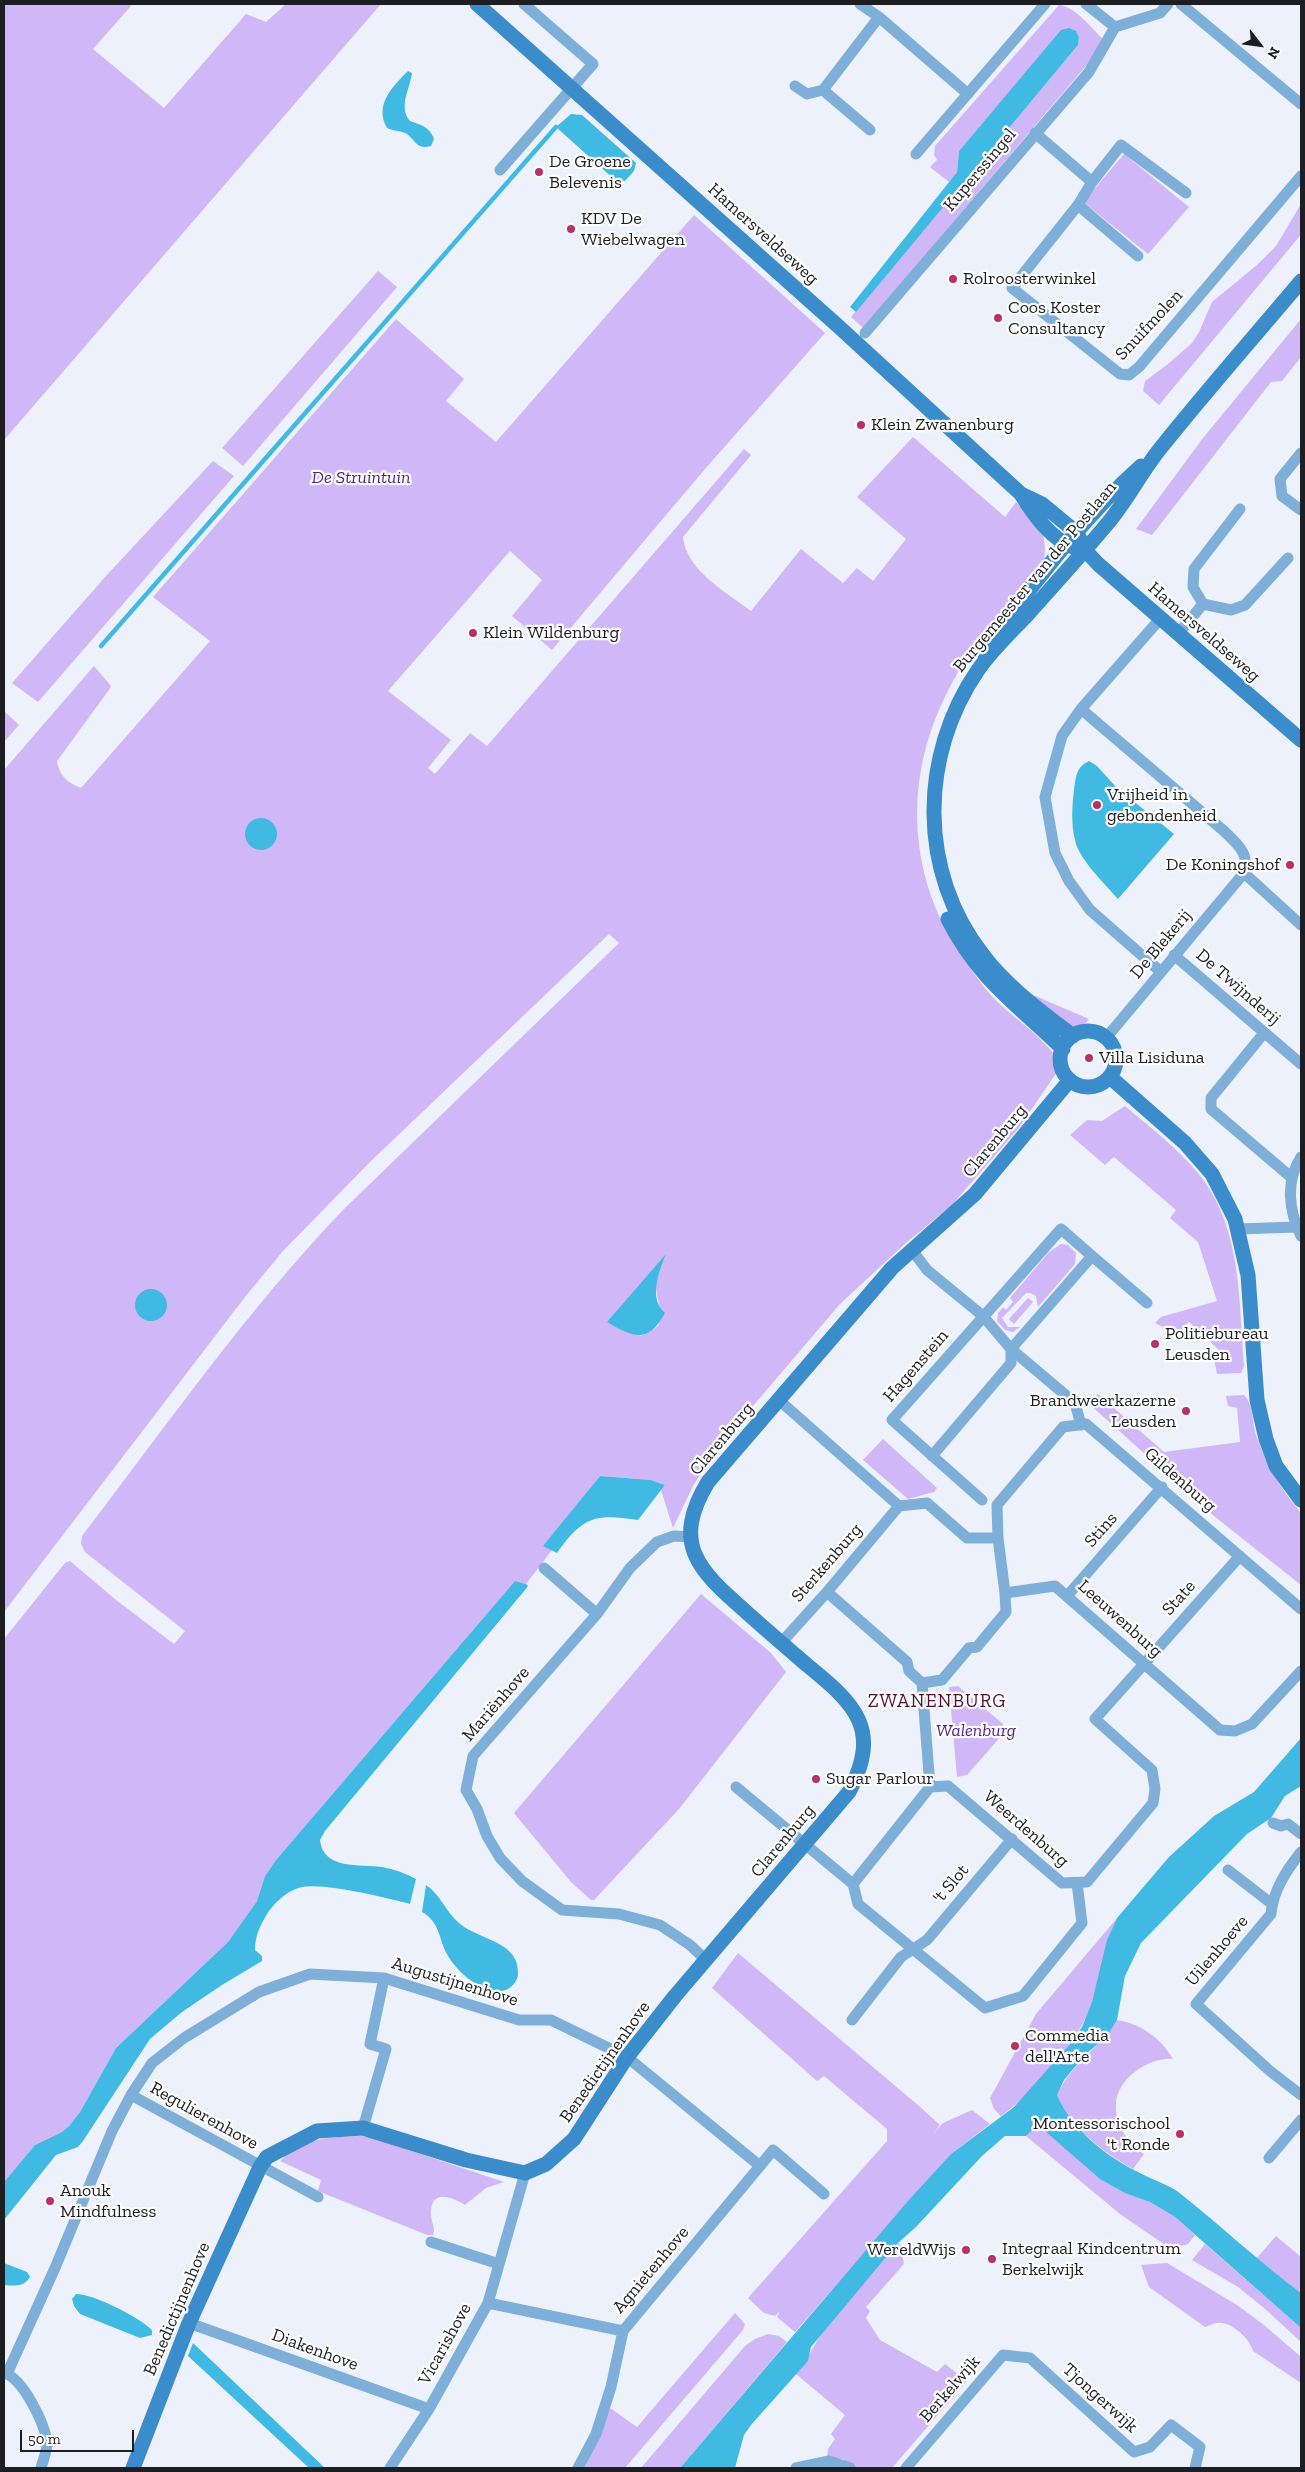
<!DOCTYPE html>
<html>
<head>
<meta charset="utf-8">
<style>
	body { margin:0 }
	#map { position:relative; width:1305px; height:2472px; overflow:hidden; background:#ecf1fb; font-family:"Zilla Slab",serif }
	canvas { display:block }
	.frame { position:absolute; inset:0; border:5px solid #1c1e21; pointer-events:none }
	.north { position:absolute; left:1235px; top:20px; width:50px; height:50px; -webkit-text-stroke:4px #fefefe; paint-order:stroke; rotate:120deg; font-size:14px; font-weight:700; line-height:20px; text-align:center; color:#1c1e21 }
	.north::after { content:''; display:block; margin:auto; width:18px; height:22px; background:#1c1e21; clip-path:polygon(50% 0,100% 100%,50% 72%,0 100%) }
	.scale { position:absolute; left:20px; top:2430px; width:114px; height:22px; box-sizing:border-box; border:2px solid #1c1e21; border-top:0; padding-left:6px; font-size:15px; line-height:18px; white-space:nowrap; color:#1c1e21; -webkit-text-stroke:4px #fefefe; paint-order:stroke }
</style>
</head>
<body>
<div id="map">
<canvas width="1305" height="2472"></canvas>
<div class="frame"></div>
<div class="north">N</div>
<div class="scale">50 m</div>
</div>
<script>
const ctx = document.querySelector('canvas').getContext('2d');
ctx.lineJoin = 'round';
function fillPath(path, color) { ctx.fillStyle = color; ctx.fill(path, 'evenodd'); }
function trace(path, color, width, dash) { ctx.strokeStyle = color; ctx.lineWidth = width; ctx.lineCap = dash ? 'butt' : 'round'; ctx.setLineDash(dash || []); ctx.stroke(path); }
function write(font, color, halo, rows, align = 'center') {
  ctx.font = font + ' "Zilla Slab",serif'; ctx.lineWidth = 4.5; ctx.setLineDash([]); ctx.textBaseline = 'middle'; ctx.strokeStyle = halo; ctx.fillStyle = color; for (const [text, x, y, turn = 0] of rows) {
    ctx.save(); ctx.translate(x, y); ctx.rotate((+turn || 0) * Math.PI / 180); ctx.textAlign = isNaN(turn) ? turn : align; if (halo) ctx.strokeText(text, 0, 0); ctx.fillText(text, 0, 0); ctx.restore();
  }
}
fillPath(new Path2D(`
	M4,4H129L131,6L93,49L164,108L246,14L266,22L286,4H381L4,440Z
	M1059,5C1076,7 1091,28 1103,39L1102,47L863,328L851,317L1078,45L1079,38L1061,31L959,151L957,172L949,182L930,167L937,160L934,155L935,146Z
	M1124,154L1189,207L1148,254L1083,202Z
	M1301,204V233L1299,237L1159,405L1143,391L1145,381L1168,364L1192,343L1199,332L1212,302L1257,265L1276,246Z
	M694,215L825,333L705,469L552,650L512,616L542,580L510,551L388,691L451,740L428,768L435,774L470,733L487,746L744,449L751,455L683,537C686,570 727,593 751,611L801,549L843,583L857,568L873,581L906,539L857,497L913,437L1005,517L1016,502C1038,524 1050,532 1043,565C1011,604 972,643 949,689C902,778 907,879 965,961C976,976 987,993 1001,1005C1020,1023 1044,1038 1058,1060L1057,1072L1018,1129L951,1206L907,1242L840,1304L718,1447L693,1486L673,1528L661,1490L665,1485L651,1480L600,1476L544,1546L552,1550L526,1584L515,1581L276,1860L265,1876L257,1901L228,1942L116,2048L80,2112L69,2126L62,2132L35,2145L4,2182V1639L65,1563L70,1561L116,1600L174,1644L185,1631L85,1552L81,1544L82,1536C167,1425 247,1310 344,1209L619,943L609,934L370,1162L283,1251L245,1297L4,1612V770L94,666L111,686L109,690L57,761C59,776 68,783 81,788L210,641L153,597L396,319L464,379L446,401L496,442ZM665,1256L655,1284L660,1309L659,1325L649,1333L640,1336L608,1322Z
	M378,271L397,287L243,466L222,448Z
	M1301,319V357L1282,381L1271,382L1152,535L1136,529L1203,438Z
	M213,461L234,476L38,702L12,683L106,576Z
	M4,711L19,725L4,742Z
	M1024,991L1089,1019L1081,1029L1070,1026Z
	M1125,1106C1150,1127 1177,1148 1198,1173C1242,1226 1239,1302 1244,1366L1241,1373L1217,1374L1214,1359L1221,1352L1189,1322L1177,1334L1155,1323L1161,1317L1217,1301L1198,1242L1170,1218L1176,1210L1114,1157L1105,1165L1070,1135L1087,1120L1102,1121Z
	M1061,1244L1068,1245L1076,1253L1075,1264L1038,1307L1036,1296L1030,1293H1026L1002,1318L1008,1327H1020L1013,1332L1005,1330L997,1321L998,1313L1003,1307L1006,1310L1013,1302L1010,1298L1049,1252Z
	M1028,1298L1033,1302L1014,1324L1009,1319Z
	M1098,1394L1164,1452L1240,1442L1237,1408L1228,1406L1226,1396L1244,1395C1254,1405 1252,1422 1256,1435C1266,1465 1281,1489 1301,1513V1585L1214,1516L1088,1403Z
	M883,1439L937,1488L934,1492L908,1499L863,1460Z
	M701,1594L771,1653L786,1672L679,1809L594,1900H591L571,1882L514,1813Z
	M958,1686L1003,1724V1734L967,1775L957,1777L949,1687Z
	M1117,1918C1103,1947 1102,1973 1092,2003C1078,2042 1036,2091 1001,2116L994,2109L990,2098L1036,2014Z
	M738,1953L919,2106L940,2125L933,2134L943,2123L972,2110L990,2124L951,2154L795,2332L777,2317L780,2311L775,2316L764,2313L748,2298L887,2141V2129L824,2076L817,2081L712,1988Z
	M1117,2020C1141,2024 1161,2038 1173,2059C1149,2057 1116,2079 1116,2105C1115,2126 1128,2142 1144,2154L1133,2169C1103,2152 1071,2128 1057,2095C1071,2064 1100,2048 1117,2020Z
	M1038,2125L1127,2194L1150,2202L1175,2217L1195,2235L1188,2244L1171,2249L1120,2214L1026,2136Z
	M361,2136L373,2138L504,2182L486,2188L465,2205C450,2196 430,2189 431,2215C431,2222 436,2227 433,2235H427L318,2191L321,2180L280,2161C303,2137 330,2137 361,2136Z
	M1276,2236L1301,2257V2293L1256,2259Z
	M898,2243L904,2247L902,2254L904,2264L866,2307L870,2311L866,2318L880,2340L937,2372L945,2364L967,2381L892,2468H856L842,2459L827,2458L828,2449L835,2439L831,2434L845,2415L796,2374C808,2361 812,2346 823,2332C846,2302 874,2273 898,2243Z
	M1205,2244L1301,2328V2342L1264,2308L1238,2287L1192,2260Z
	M1167,2263L1237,2305L1264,2325L1301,2357V2383L1253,2351C1250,2339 1231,2321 1217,2323C1213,2323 1209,2326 1205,2327L1149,2287L1141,2265Z
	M735,2313L745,2324L743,2330L625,2468H585L610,2408L637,2427Z
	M768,2334L779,2336L787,2342L680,2468H641L745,2346L755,2339Z`), '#d0b7f7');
fillPath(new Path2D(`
	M1069,28L1076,31L1079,38L1078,45L856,312L850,307L957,172L959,151L1061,30Z
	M408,71L412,73C410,89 398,107 410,121C421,125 430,127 434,139L431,146C417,150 416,141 407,134C402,131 393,131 387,128C374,105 392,87 408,71Z
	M571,114L582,115L636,163L634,171L625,181L615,180L556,127Z
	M1089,761L1097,766L1116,787L1174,834L1118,899C1105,884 1078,858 1075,840C1071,824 1072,806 1074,790C1076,777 1076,767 1089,761Z
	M245 834a16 16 0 1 1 32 0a16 16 0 1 1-32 0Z
	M666,1254C659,1272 648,1298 665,1313C648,1345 633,1337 607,1322Z
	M135 1305a16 16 0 1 1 32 0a16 16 0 1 1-32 0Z
	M600,1476L651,1480L665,1485L638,1520C595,1513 582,1517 557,1553L543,1546Z
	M515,1581L526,1584L528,1586L525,1590L325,1831L320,1840C323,1870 360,1864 382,1867C394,1869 405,1873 416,1879L410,1904C387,1898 326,1883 303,1887C289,1889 275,1902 267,1914C260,1926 255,1936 255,1950L262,1956V1961L222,1985L182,2012L150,2039L83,2141L78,2147L56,2155L4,2220V2182L35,2145L62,2132L69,2126L80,2112L116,2048L228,1942L257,1901L265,1876L276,1860Z
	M1301,1738V1786L1285,1796L1271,1818L1247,1834L1141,1943L1125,1976L1117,2020L1107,2036L1086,2054L1064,2080L1057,2095C1072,2130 1108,2158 1142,2174C1154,2180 1166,2184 1177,2191C1219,2224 1258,2261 1301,2293V2328L1175,2217L1150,2202L1127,2194L1100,2179L1038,2125L1026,2136H1005L982,2156L916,2227L898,2243L811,2347L808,2361L751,2425L744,2435L735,2468H680L908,2201L951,2154L1014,2107L1071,2043L1082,2027L1092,2002L1107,1940L1117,1918L1169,1857L1214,1816L1254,1792Z
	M426,1885C440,1894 446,1912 459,1923C478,1940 520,1941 518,1974C518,1980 513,1986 508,1989C487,1999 458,1973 448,1956C438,1939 441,1923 422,1912Z
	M4,2263L27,2272L30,2277C24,2287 14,2286 4,2285Z
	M76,2294C94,2294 139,2317 152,2330V2335L140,2338L80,2314L74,2306L72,2299Z
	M193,2343L325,2468H309L188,2356Z`), '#41bae3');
trace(new Path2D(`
	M101,646L556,127`), '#41bae3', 4.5);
trace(new Path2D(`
	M860,4L879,17L968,94
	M1086,4L1115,27
	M1181,4L1301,104
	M795,86L807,94L823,90L879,17
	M823,90L870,130
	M1035,133L1092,182L1121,145L1186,193
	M916,154L1045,4
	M500,170L593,64L524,4
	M1092,182L1078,205L1138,256
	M1078,205L1012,288L1120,374L1129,375L1139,367L1301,176
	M865,333L1089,72L1115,27L1160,13L1168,4
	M1301,453L1280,479L1282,496L1301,510
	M1240,509L1194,569L1193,587L1203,604L1231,610L1245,605L1288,558
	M1160,619L1081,709L1062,736L1045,797L1055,853L1069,881L1090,910L1161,972
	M1178,634L1203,604
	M1081,709L1224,831C1237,844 1250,853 1244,873L1106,1038
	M1244,873L1301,925
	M1174,955L1301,1064
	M1264,1033L1211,1098V1109L1292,1178
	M1301,1157C1285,1182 1289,1211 1301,1236
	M1238,1229L1297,1227
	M912,1250L927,1270L983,1316L1011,1349L1075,1403L1081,1425
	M1092,1256L1147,1303
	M780,1401L899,1506L927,1503L967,1538H998L1005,1593L1055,1586L1220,1730L1235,1731L1252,1724L1301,1671
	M932,1456L1011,1363V1349L1092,1256L1061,1229L892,1420L982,1500
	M691,1537L674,1536L657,1542L630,1568L597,1614L473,1756L466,1790L477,1809L487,1836L500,1858L522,1881L562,1910L619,1914L660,1925L690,1945L706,1960
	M998,1538L997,1505L1063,1427L1086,1424L1301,1609
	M544,1568L597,1614
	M827,1592L907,1662L909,1671L922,1683L930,1787L853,1884
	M1068,1595L1162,1487
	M781,1643L827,1592L899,1506
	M922,1683L942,1680L969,1648L977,1647L1006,1612L1005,1593
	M736,1787L853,1884L858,1904L985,2008L1023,1996L1082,1923L1077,1883
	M930,1787L948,1786L1062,1883L1087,1882L1153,1803L1155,1789L1152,1770L1095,1719L1240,1556
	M1273,1823L1281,1826L1288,1824L1301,1834
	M1301,1852C1287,1870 1273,1890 1271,1914L1196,2004L1270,2071L1301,2095
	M1228,1870L1272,1904
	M852,2020L901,1957L927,1940L1012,1839
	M131,2095L318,2197
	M363,2128L386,2049L370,2044L384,1978
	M1269,2158L1301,2120
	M760,2166L773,2150L824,2194
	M431,2242L499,2264
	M488,2303L525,2173
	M189,2323L429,2409
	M4,2373C23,2378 44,2423 47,2441C48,2449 43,2460 41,2468
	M7,2374L55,2268L112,2131L131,2095L152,2063L184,2038L259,1992L310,1974L384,1978L519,2020H551L627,2057L760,2166L623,2331L611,2387L596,2434L578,2468
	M390,2468L429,2409L488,2303L623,2331
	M796,2468L829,2461L850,2468
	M906,2468L1003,2355L1030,2358L1134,2452L1150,2447L1171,2425L1200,2447L1195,2468`), '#7dafd9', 11);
trace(new Path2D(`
	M477,4L838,326L1021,494L1042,504L1077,533L1085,550L1098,564L1301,740
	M1021,494C1034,515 1052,541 1076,548
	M982,651C1032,587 1080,520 1141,466
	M948,919C979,980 1016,1003 1063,1049
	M1060 1059a28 28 0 1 1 56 0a28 28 0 1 1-56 0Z
	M1073,1036C1042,1012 1007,987 983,955C918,872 919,756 978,670C992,650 1011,632 1028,614C1055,584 1082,554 1108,523C1127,500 1141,473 1159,450C1205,392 1254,337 1301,281
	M1110,1077L1185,1143L1212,1174L1235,1219L1248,1275L1257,1400L1266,1439L1276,1466L1301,1500
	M133,2468L189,2323L260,2167L267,2157L317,2131L363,2128L466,2160L525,2173L546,2164L574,2139L627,2057L675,1996L849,1792C882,1729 855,1704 807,1665C786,1647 765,1629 744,1610C698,1570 671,1543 708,1482L892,1268L975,1194L1070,1080`), '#3a8dca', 15);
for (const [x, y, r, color] of [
	[539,172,5,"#b92f6a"],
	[571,229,5,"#b92f6a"],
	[953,279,5,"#b92f6a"],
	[998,318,5,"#b92f6a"],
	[861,425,5,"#b92f6a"],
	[473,633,5,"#b92f6a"],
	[1097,805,5,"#b92f6a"],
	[1290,865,5,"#b92f6a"],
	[1089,1058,5,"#b92f6a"],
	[1155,1344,5,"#b92f6a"],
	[1186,1411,5,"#b92f6a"],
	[816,1779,5,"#b92f6a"],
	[1015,2046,5,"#b92f6a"],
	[1180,2134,5,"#b92f6a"],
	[50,2201,5,"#b92f6a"],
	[966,2250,5,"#b92f6a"],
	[992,2259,5,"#b92f6a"]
]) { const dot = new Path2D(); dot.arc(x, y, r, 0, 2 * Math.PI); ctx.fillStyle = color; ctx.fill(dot); trace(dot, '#fefefe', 2); }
write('18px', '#1c1e21', '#fefefe', [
	["De Groene",549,162],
	["Belevenis",549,183],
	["KDV De",581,219],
	["Wiebelwagen",581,240],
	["Rolroosterwinkel",963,279],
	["Coos Koster",1008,308],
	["Consultancy",1008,329],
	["Klein Zwanenburg",871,425],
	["Klein Wildenburg",483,633],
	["Vrijheid in",1107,795],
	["gebondenheid",1107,816],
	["De Koningshof",1280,865,"right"],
	["Villa Lisiduna",1099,1058],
	["Politiebureau",1165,1334],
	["Leusden",1165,1355],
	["Brandweerkazerne",1176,1401,"right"],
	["Leusden",1176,1422,"right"],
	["Sugar Parlour",826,1779],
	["Commedia",1025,2036],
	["dell'Arte",1025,2057],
	["Montessorischool",1170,2124,"right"],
	["'t Ronde",1170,2145,"right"],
	["Anouk",60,2191],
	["Mindfulness",60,2212],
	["Integraal Kindcentrum",1002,2249],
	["Berkelwijk",1002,2270],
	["WereldWijs",956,2250,"right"]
], 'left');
write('18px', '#1c1e21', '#fefefe', [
	["Kuperssingel",980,170,-50],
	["Hamersveldseweg",763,234,42],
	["Snuifmolen",1149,325,-47],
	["Burgemeester van der Postlaan",1035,577,-50],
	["Hamersveldseweg",1204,632,41],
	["De Blekerij",1161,944,-50],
	["De Twijnderij",1238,987,41],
	["Clarenburg",995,1141,-50],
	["Hagenstein",916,1366,-49],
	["Clarenburg",722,1439,-50],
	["Gildenburg",1180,1480,41],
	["Stins",1101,1530,-49],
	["Sterkenburg",827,1563,-49],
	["State",1179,1598,-48],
	["Leeuwenburg",1120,1619,42],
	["Mariënhove",496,1704,-49],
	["Weerdenburg",1026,1829,41],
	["Clarenburg",783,1841,-50],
	["'t Slot",951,1884,-50],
	["Uilenhoeve",1217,1951,-50],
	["Augustijnenhove",455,1982,17],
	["Benedictijnenhove",605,2062,-55],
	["Regulierenhove",204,2116,29],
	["Agnietenhove",651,2270,-50],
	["Benedictijnenhove",177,2309,-67],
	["Vicarishove",445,2344,-61],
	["Diakenhove",315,2350,20],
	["Berkelwijk",950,2389,-49],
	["Tjongerwijk",1100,2398,42]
]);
write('italic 18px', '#522482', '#fefefe', [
	["De Struintuin",361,478],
	["Walenburg",976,1731]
]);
ctx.letterSpacing = '1px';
write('19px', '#52102c', '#fefefe', [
	["ZWANENBURG",937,1702]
]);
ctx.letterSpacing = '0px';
</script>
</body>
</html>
